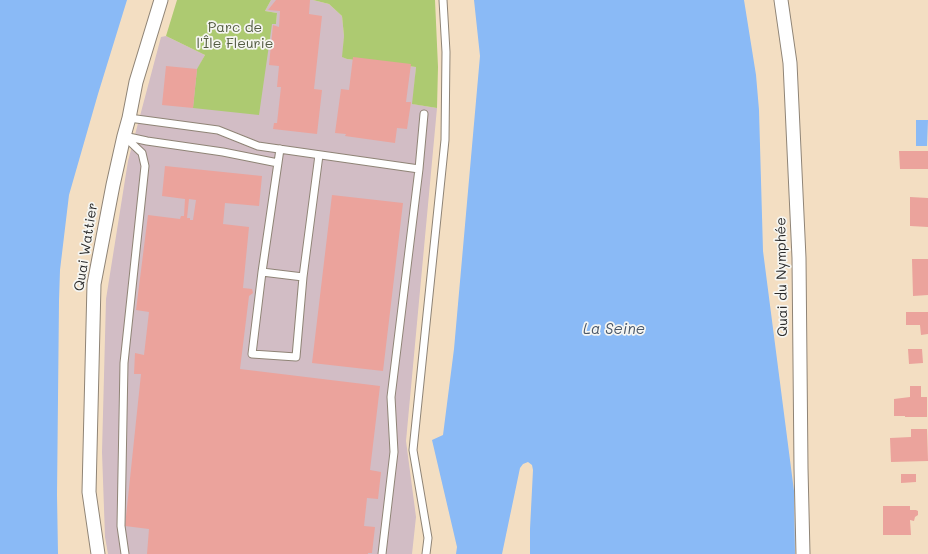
<!DOCTYPE html>
<html>
<head>
<meta charset="utf-8">
<style>
	body { margin:0 }
	canvas { display:block; background:#f3dec2 }
</style>
</head>
<body>
<canvas width="928" height="554"></canvas>
<script>
const ctx = document.querySelector('canvas').getContext('2d');
ctx.lineJoin = 'round';
function fillPath(path, color) { ctx.fillStyle = color; ctx.fill(path, 'evenodd'); }
function trace(path, color, width, dash) { ctx.strokeStyle = color; ctx.lineWidth = width; ctx.lineCap = dash ? 'butt' : 'round'; ctx.setLineDash(dash || []); ctx.stroke(path); }
function write(font, color, halo, rows, align = 'center') {
  ctx.font = font + ' Mali,sans-serif'; ctx.lineWidth = 3.5; ctx.setLineDash([]); ctx.textBaseline = 'middle'; ctx.strokeStyle = halo; ctx.fillStyle = color; for (const [text, x, y, turn = 0] of rows) {
    ctx.save(); ctx.translate(x, y); ctx.rotate((+turn || 0) * Math.PI / 180); ctx.textAlign = isNaN(turn) ? turn : align; if (halo) ctx.strokeText(text, 0, 0); ctx.fillText(text, 0, 0); ctx.restore();
  }
}
fillPath(new Path2D(`
	M271,0H313L329,4L342,16L344,36L343,57L347,59L416,67L413,104L437,108L406,441L416,517L412,554H108L105,537L102,452L106,299L128,161L161,37L166,36L205,55L197,70L272,24H276L277,13L265,11Z`), '#d2bdc5');
fillPath(new Path2D(`
	M177,0H271L265,11L277,13L276,24H272L259,115L193,108L197,69L205,55L166,36Z
	M313,0H435L438,67L437,108L412,104L416,67L347,59L342,57L344,36L342,16L329,4Z`), '#adca71');
fillPath(new Path2D(`
	M0,0H127L98,94L69,195L60,270L59,301L57,495L58,554H0Z
	M474,0H744L756,75L759,110L763,251L794,491L795,554H530V529L533,470L532,465L528,462L523,464L520,468L502,554H456L457,547L432,440L443,435L454,349L480,56Z
	M916,120H928L927,146H916Z`), '#8abaf6');
fillPath(new Path2D(`
	M276,0H310L309,14L322,16L314,89L322,90L317,134L273,129L274,123H277L281,87H277L279,66L269,65L273,25L279,27L280,11L268,10Z
	M353,57L411,64L406,102H411L407,129L397,128L395,143L345,136L346,134L335,133L341,89L349,90Z
	M166,66L197,69L193,108L162,105Z
	M899,151H928V169H900Z
	M165,166L262,176L259,206L225,203L223,224L249,227L243,288L252,289L253,293L249,296L240,369L380,386L370,470L381,472L378,499L367,498L364,526L375,527L372,553H368V554H147L149,529L125,526L141,374H134L135,353L144,355L149,312L136,310L148,215L180,219L181,216H184L185,199L162,196ZM189,199L196,200L193,220H190V218H187Z
	M332,195L403,203L383,371L312,363Z
	M910,197L928,198V227L910,226Z
	M912,259H928V295L913,296Z
	M906,312H928V334L921,335L920,325H906Z
	M908,349H922L923,363L909,364Z
	M910,386H921V397H927V417H905V416H894V399L910,397Z
	M911,429H927L928,461L891,462L890,438L911,437Z
	M901,474H916V482L901,483Z
	M883,506H910V510H916L918,511V515L915,517L914,521L910,520L911,535H883Z`), '#eba39c');
const lane = new Path2D(`
	M129,118L218,130L258,146L419,169L391,397L394,452L382,554
	M124,136L142,153L145,166L124,363L121,526L125,554
	M124,136L147,141L223,152L278,163
	M280,149L262,272L303,277L319,155
	M419,169L424,114
	M262,272L252,354L296,357L303,277
	M426,554L428,538L413,450L445,140L446,52L443,0`);
const street = new Path2D(`
	M781,0L790,63L799,258L801,468L803,554
	M98,554L89,492L94,284L113,185L124,136L129,118L136,82L161,0`);
trace(lane, '#8f8476', 9);
trace(street, '#8f8476', 15);
trace(lane, '#fff', 7);
trace(street, '#fff', 13);
write('14px', '#525b40', '#f6f6f2', [
	["Parc de",235,28],
	["l'Île Fleurie",235,44]
]);
write('14px', '#2b2b2b', '#f6f6f2', [
	["Quai Wattier",86,247,-81],
	["Quai du Nymphée",782,277,-91]
]);
write('italic 15px', '#485668', '#f6f6f2', [
	["La Seine",614,329]
]);
</script>
</body>
</html>
